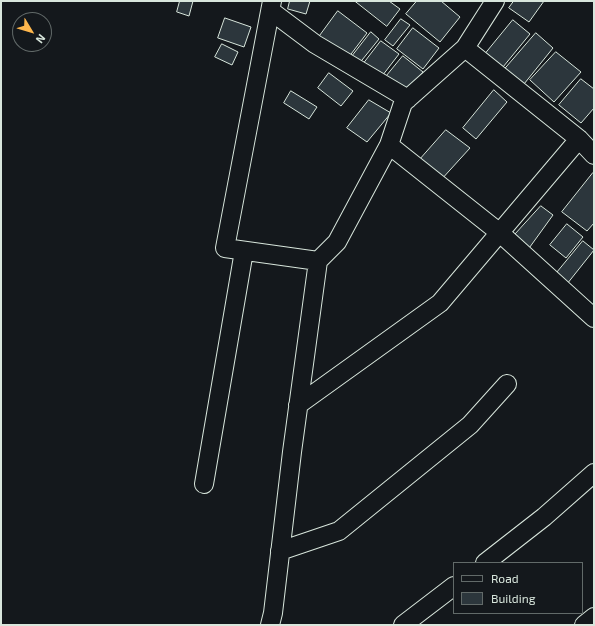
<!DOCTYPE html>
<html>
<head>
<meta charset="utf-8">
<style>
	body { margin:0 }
	#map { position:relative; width:595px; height:626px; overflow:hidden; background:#14181c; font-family:"Exo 2",sans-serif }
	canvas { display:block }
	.frame { position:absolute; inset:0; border:2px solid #d8e6dc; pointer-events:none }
	.legend { position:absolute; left:453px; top:562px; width:130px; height:52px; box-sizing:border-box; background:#14181c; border:1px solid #626a69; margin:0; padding:5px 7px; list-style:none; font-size:12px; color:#d8e6dc }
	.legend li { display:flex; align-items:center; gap:8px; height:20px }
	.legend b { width:20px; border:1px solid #626a69 }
	.north { position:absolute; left:12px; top:12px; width:40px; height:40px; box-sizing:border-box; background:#14181c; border:1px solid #626a69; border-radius:50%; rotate:128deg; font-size:11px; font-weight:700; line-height:16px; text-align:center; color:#d8e6dc }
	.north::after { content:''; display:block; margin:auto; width:14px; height:18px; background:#ffb74d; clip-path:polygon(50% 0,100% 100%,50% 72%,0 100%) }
</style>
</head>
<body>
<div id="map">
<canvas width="595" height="626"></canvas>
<div class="frame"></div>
<ul class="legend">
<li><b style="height:5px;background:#14181c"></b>Road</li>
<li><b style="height:11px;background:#2c363c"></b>Building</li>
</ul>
<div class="north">N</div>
</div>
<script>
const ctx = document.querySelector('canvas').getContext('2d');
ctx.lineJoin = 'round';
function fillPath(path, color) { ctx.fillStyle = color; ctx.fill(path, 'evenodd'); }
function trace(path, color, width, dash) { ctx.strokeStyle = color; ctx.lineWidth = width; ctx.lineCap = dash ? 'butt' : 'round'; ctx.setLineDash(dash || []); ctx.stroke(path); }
const building = new Path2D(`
	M180,1H193L189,16L177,12Z
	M290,1H310L306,14L288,9Z
	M355,1H389L400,9L387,26Z
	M417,1H441L460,17L440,42L406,14Z
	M514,1H544L529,22L509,8Z
	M338,11L367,33L345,62L316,41Z
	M225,18L251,27L244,47L218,38Z
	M401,19L410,25L393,46L385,40Z
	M513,20L530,34L503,67L486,53Z
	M413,28L439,48L423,69L397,49Z
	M371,32L379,39L358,65L350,59Z
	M536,33L553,48L524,84L504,70Z
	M381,41L399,54L379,80L361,67Z
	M222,44L238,52L232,65L215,57Z
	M556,52L581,72L554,102L530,80Z
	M403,56L423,72L400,100L380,84Z
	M329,73L353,91L341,106L318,88Z
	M581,79L594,89V108L581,123L559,105Z
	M494,90L507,102L476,139L463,128Z
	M291,91L317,107L309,119L284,103Z
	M369,100L391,113L367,142L347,128Z
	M446,130L470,148L440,181L416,164Z
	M593,173L594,174V223L587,231L562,212Z
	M541,206L553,215L527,251L511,239Z
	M567,224L583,237L566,258L550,245Z
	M583,241L594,250L567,284L555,275Z`);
fillPath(building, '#2c363c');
trace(building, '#d8e6dc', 1);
const minor = new Path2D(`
	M271,11L315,44L408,99
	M465,48L579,139L594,155
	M389,145L403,103L465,48L495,1
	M318,261L337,242L389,145L500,233L594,318
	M298,405L440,303L579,139
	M204,484L244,251
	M280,551L339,531L470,425L507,384
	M485,563L544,517L594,473
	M270,625L273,613L292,452L318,261L225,248L272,1
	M403,625L454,586
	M584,625L594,617`);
trace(minor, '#d8e6dc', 20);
trace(minor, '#14181c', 18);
</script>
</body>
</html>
